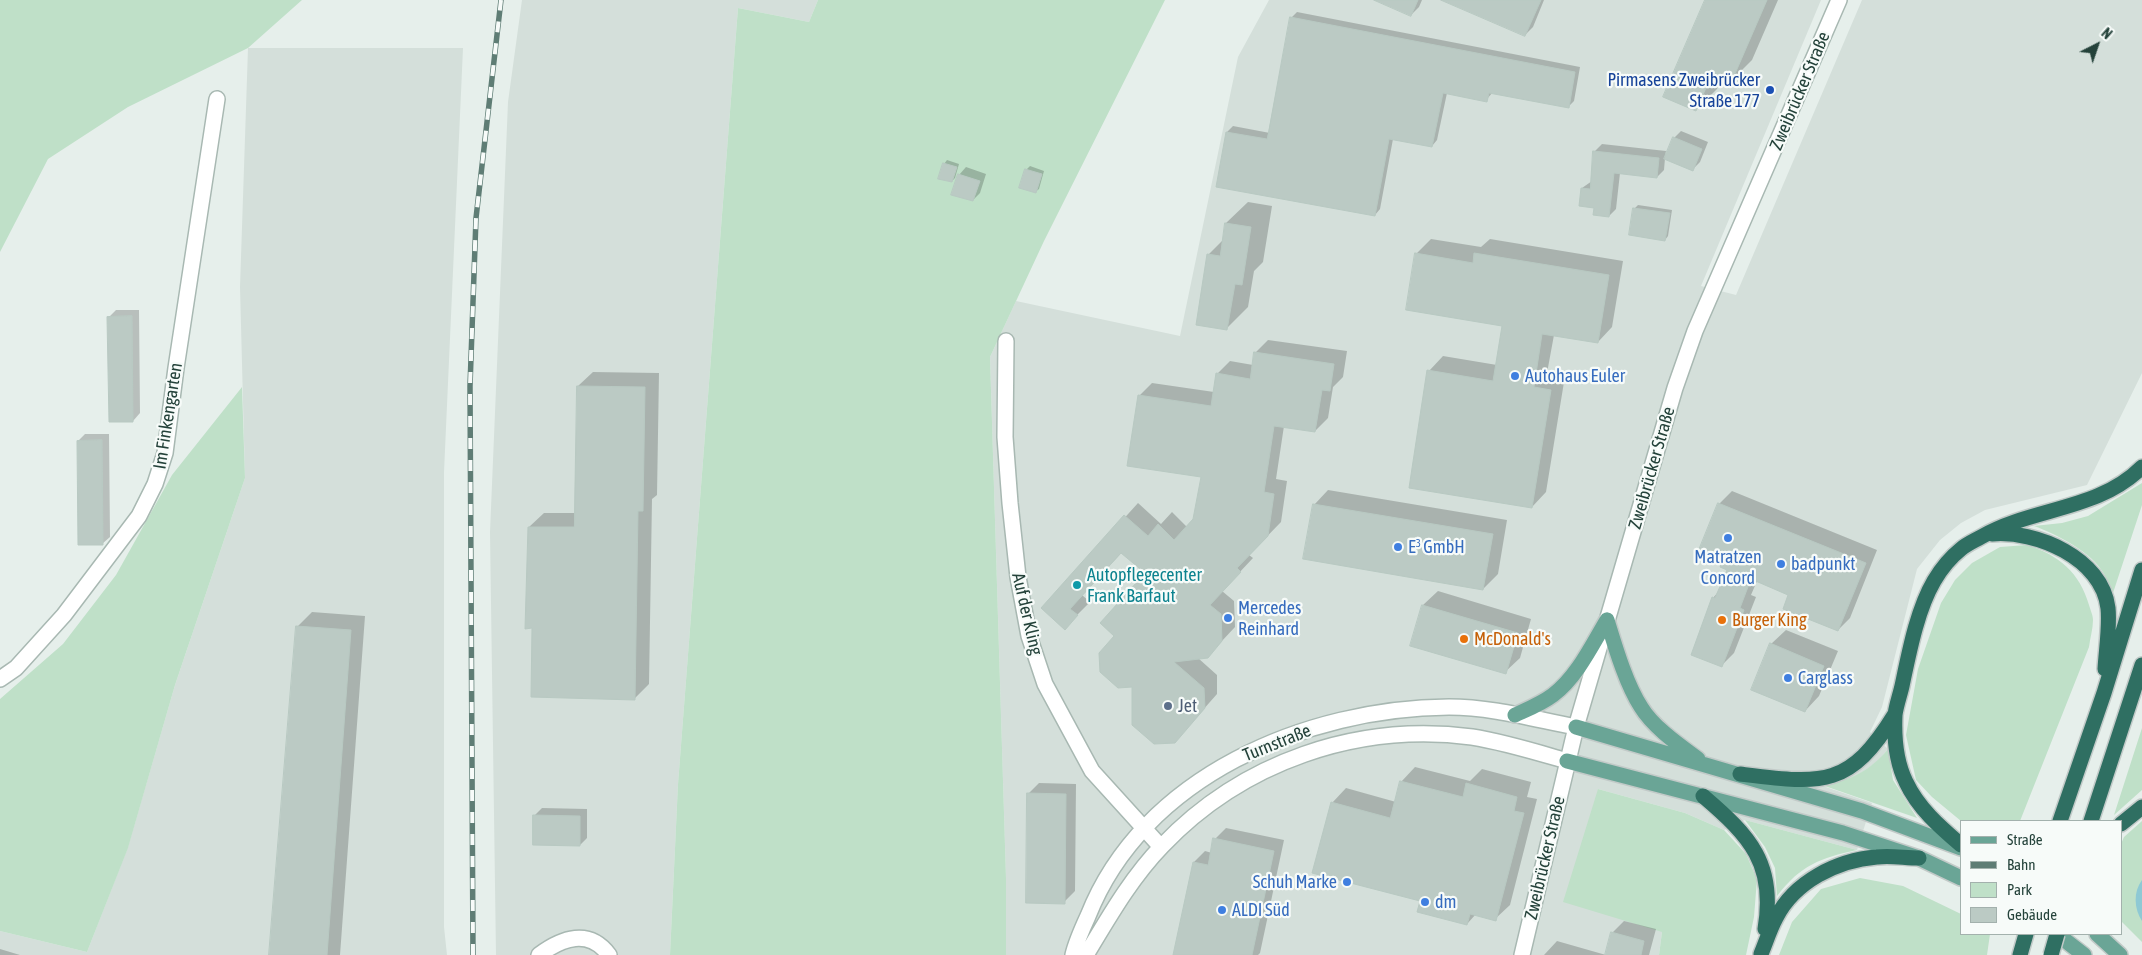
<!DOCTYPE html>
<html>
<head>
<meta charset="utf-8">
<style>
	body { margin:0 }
	#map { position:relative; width:2142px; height:955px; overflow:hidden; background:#e6efeb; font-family:"Asap Condensed",sans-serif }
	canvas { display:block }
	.legend { position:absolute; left:1960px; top:820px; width:162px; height:115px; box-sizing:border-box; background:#f7fbf9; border:1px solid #a3b1ad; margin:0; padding:6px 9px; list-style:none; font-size:15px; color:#24423a }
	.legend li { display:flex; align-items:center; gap:10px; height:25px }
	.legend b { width:25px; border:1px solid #a3b1ad }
	.north { position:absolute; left:2072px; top:20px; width:50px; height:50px; -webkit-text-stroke:4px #f7fbf9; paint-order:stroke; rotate:41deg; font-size:14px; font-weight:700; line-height:20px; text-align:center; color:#24423a }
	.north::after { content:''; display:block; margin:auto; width:18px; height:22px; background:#24423a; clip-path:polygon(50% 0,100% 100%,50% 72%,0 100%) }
</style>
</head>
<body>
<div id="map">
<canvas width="2142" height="955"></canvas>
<ul class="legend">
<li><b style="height:6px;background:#6aa596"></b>Straße</li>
<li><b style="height:6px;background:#5f7d75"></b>Bahn</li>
<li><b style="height:14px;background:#bfe0c8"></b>Park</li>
<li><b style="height:14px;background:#bbcac4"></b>Gebäude</li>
</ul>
<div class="north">N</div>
</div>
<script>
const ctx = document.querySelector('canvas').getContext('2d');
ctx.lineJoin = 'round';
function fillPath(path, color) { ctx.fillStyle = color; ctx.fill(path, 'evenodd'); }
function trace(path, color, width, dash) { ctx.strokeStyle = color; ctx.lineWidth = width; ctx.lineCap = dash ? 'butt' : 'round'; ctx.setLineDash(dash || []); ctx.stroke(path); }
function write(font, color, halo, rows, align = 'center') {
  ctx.font = font + ' "Asap Condensed",sans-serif'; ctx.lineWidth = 4.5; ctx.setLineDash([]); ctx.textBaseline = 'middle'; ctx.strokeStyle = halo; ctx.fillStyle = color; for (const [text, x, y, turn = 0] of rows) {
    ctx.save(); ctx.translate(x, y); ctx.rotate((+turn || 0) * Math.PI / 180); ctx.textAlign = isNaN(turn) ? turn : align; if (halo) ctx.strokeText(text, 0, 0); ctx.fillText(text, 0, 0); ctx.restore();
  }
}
fillPath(new Path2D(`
	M522,0H818L809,22L738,8L678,784L670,955H496L490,532L508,102Z
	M1269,0H1821L1701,286L1736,295L1862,0H2142V373L2087,485L1985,510L1961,523L1940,540L1917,569L1882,707L1870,732L1888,749L1877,762L1861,773L1843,782L1823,786L1872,803L1857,850L1745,820L1724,830L1685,813L1598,789L1662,932L1659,955H1006V878L990,357L1016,301L1180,336L1238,57Z
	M248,48H463L444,472V927L447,955H0V931L87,952L128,847L175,685L245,478L240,287Z`), '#d4dfda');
fillPath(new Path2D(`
	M0,0H302L248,48L128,107L48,159L0,252Z
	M818,0H1165L1044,241L990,357L1006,878V955H670L678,784L738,8L809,22Z
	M242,387L245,478L175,685L128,848L87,952L0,931V699L63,644L116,575L172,475Z
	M2142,483V505L2112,596C2109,589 2108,580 2104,574C2092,552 2056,534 2034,526L2062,523L2088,516Z
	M2027,545C2059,555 2080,573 2089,605C2090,609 2093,615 2093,620C2093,629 2090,638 2089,647L2020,821H1961L1932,797L1916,780L1906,735L1918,669L1941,603L1955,580L1972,563L2000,547Z
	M2142,728V790L2114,815Z
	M1888,749L1893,780L1917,818L1822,785C1850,781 1870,771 1888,749Z
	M1598,789L1685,813L1724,830L1746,854L1757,879L1754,917L1746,955H1659L1662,932L1563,902Z
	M1745,820L1857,850C1820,858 1801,865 1777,896L1775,868L1765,847Z
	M2142,821V942L2121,921V844L2124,837Z
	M1860,878L1903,886L1961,914V934H1990L1987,955H1779L1792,922L1821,889Z`), '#bfe0c8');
fillPath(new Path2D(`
	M2142,880V921C2134,909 2133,892 2142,880Z`), '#8ec9d4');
fillPath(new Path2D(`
	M1377,0H1422L1419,7L1411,15Z
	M1445,0H1544L1533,27L1525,35Z
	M1706,0H1778L1752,60L1731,81L1722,77L1717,89L1696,110Z
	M1297,12L1580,67L1574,101L1568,107L1493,92L1486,100L1447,93L1437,140L1432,146L1393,139L1380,209L1375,215L1227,132L1233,126L1270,133L1291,18Z
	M1681,131L1708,142L1700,162L1693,169L1665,158L1664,170L1657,177L1620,173L1616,209L1609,216L1595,207L1582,188L1592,181L1595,151L1602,144L1666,151L1665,157L1674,138Z
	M947,160L959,164L955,178L952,181L944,164Z
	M1030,166L1044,171L1039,189L1035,192L1026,170Z
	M966,167L986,174L980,193L973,200L959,175Z
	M1248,202L1272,206L1263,262L1254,271L1248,307L1227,328L1208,255L1224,239L1226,223Z
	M1638,205L1672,210L1668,236L1665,240L1630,234L1635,208Z
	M1431,239L1481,247L1490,239L1623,261L1612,327L1598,342L1554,335L1547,373L1565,376L1546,492L1532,507L1429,371L1443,356L1497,365L1503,325L1416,254Z
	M116,310H139L140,413L133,421L109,317Z
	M1268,340L1347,351L1343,377L1333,387L1328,418L1315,431L1284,426L1276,479L1287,481L1281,522L1249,555L1253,558L1222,591L1234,601L1235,627L1207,657L1198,658L1217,675V694L1187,728L1134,686L1116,636L1146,572L1122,552L1082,595L1090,602L1077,615L1043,608L1138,503L1161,524L1172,512L1187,527L1194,519L1202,476L1139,396L1152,383L1214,392L1217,374L1230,361L1253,365L1255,353Z
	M593,372L659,373L657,495L652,499L649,684L634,699L533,627L529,527L544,513H576L578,386Z
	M85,434H109L110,537L102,544L78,441Z
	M1328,490L1507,520L1498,574L1483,589L1314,505Z
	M1732,491L1877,550L1850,618L1838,630L1790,594L1757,581L1751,595L1756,597L1734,653L1721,666L1713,598L1719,591L1728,569L1725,559L1701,550L1720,503Z
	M1438,591L1531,619L1520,658L1505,672L1423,605Z
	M312,612L365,616L340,955H271L297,627Z
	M1786,630L1838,651L1819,696L1805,711L1771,644Z
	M1415,767L1470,781L1482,769L1531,782L1527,797L1537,799L1510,905L1495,919L1476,914L1467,924L1422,900L1332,803L1346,788L1396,802L1401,782Z
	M1039,783L1076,784L1075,891L1064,902L1028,794Z
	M542,808L587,809V838L580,845L534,816Z
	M1226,828L1284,840L1260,953L1258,955H1174L1194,862L1205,851L1212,853L1215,839Z
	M1624,921L1656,929L1649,955H1544L1557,941L1606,955L1612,933Z
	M0,949L20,955H0Z`), '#0003');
const building = new Path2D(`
	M1374,0H1418L1411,16Z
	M1441,0H1541L1525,36Z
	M1705,0H1767L1731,83L1712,74L1696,111L1663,97Z
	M1290,17L1575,72L1569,108L1489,93L1487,102L1443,93L1432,147L1389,139L1375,216L1216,187L1226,132L1267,139Z
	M1673,137L1702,149L1693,171L1664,159Z
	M1593,151L1659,158L1657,178L1614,173L1609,217L1593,215L1594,208L1579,206L1581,188L1590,189Z
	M943,163L957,167L952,182L938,179Z
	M1025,169L1042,174L1036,193L1019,188Z
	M958,174L980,181L973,201L951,195Z
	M1633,208L1670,213L1665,241L1629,235Z
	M1225,223L1251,227L1242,285L1235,284L1227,330L1196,325L1207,254L1220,256Z
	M1415,253L1473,263L1474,253L1609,275L1598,343L1542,334L1534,387L1551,390L1532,508L1409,488L1427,370L1493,381L1502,326L1406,310Z
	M132,316L133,422H109L107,317Z
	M1254,352L1334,364L1330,391L1322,390L1315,432L1274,426L1264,492L1274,494L1268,536L1237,568L1241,572L1210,605L1221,614L1222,641L1208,658L1174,662L1204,688L1205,708L1175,743L1154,744L1132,725V687L1118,688L1100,672L1099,653L1114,636L1100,623L1145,573L1121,553L1070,609L1078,615L1065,630L1041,608L1124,515L1148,536L1158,524L1174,540L1193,519L1201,477L1127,466L1138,395L1211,406L1216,373L1250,379Z
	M577,386L645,387L643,511H638L635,700L531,697L532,628L525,629L528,527H574Z
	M102,440L103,545H78L77,441Z
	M1718,503L1866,563L1838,631L1783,609L1788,595L1751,579L1740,608L1744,610L1722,667L1691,655L1712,597L1715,598L1727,570L1720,567L1723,560L1699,550Z
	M1313,504L1493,534L1483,590L1303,559Z
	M1422,605L1518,633L1506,674L1410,646Z
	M296,626L351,630L327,955H269Z
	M1770,643L1824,666L1805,712L1751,690Z
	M1400,781L1463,797L1466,783L1517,797L1514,811L1524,813L1496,921L1470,914L1467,925L1417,912L1420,901L1312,873L1331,802L1390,818Z
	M1027,793L1066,794L1065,904L1026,903Z
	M533,815L580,816V846L533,845Z
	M1213,838L1274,851L1252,955H1173L1193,862L1208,865Z
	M1611,932L1644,941L1641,955H1605Z`);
fillPath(building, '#bbcac4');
trace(building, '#b8c9c2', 1);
const minor = new Path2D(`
	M1006,341L1005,437L1010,503L1018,577L1029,636L1045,684L1092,771L1161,847
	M0,679L16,668L64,615L139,516L155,484L165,453L176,368L217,99
	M539,955C562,938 589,928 609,955
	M1073,955C1076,942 1082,929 1088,916C1143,776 1307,708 1449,707C1492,707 1534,719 1576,727
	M1086,955C1109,917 1131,878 1162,846C1242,762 1357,722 1472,737C1504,742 1536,752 1567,761
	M1522,955L1576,727L1675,388L1695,331L1839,0`);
const major = new Path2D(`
	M1607,620C1615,646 1626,684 1641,707C1653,727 1679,745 1698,759
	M1515,715C1528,709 1541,704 1553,695C1577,677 1592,645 1607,620
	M1576,727L1862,811L1961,848
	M1567,761L1843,833L1919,858L1961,878
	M2057,934L2084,955
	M2097,934L2120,955`);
const highway = new Path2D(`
	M1992,534C2036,530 2102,558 2108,608C2110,626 2106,651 2105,669
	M1740,774C1822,784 1849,789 1895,714
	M1703,796C1750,836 1776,864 1765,929
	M2060,821L2104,693L2142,570
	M2091,821L2142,665
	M2121,824L2142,807
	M1961,845C1940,827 1918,808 1906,782C1896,762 1894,737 1895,715C1896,706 1900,695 1902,686C1909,653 1917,610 1934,581C1941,569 1951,557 1961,549C1967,544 1974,541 1981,537C2033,507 2098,511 2142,467
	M1761,954C1766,942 1770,929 1776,918C1794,882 1837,860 1877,857C1890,855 1905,858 1919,858
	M2020,955L2026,934`);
trace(minor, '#a8b8b2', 18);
trace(major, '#c2cac8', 18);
trace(highway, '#c2cac8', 18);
trace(minor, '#fff', 15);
trace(major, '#6aa596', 15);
trace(highway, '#2f6f62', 15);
const rail = new Path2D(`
	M473,955L470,386L476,218L501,0`);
trace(rail, '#5f7d75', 5.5);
trace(rail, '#f7fbf9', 4, [11]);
const highwayBridge = new Path2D(`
	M2051,955L2057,934`);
trace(highwayBridge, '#c2cac8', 18, []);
trace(highwayBridge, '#2f6f62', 15);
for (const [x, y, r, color] of [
	[1770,90,5,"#1a4fb4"],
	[1515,376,5,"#3f7fe0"],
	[1728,538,5,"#3f7fe0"],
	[1398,547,5,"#3f7fe0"],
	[1781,564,5,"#3f7fe0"],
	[1077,585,5,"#0f9aa8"],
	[1228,618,5,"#3f7fe0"],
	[1722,620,5,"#e8710a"],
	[1464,639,5,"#e8710a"],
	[1788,678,5,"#3f7fe0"],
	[1168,706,5,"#5c6f8a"],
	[1347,882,5,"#3f7fe0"],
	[1425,902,5,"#3f7fe0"],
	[1222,910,5,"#3f7fe0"]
]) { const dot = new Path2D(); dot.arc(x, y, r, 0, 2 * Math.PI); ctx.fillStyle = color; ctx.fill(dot); trace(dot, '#f7fbf9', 2); }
write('18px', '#164399', '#f7fbf9', [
	["Pirmasens Zweibrücker",1760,80],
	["Straße 177",1760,101]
], 'right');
write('18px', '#24423a', '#f7fbf9', [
	["Zweibrücker Straße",1800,91,-67],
	["Im Finkengarten",168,416,-81],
	["Zweibrücker Straße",1652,468,-74],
	["Auf der Kling",1027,614,77],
	["Turnstraße",1277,743,-22],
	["Zweibrücker Straße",1545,858,-77]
]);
write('18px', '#366cbe', '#f7fbf9', [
	["Autohaus Euler",1525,376],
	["E³ GmbH",1408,547],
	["Matratzen",1728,557,"center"],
	["Concord",1728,578,"center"],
	["badpunkt",1791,564],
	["Mercedes",1238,608],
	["Reinhard",1238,629],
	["Carglass",1798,678],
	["Schuh Marke",1337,882,"right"],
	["dm",1435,902],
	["ALDI Süd",1232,910]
], 'left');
write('18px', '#0d838f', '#f7fbf9', [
	["Autopflegecenter",1087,575],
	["Frank Barfaut",1087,596]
], 'left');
write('18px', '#c56008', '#f7fbf9', [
	["Burger King",1732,620],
	["McDonald's",1474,639]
], 'left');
write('18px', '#4e5e75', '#f7fbf9', [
	["Jet",1178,706]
], 'left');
</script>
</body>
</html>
